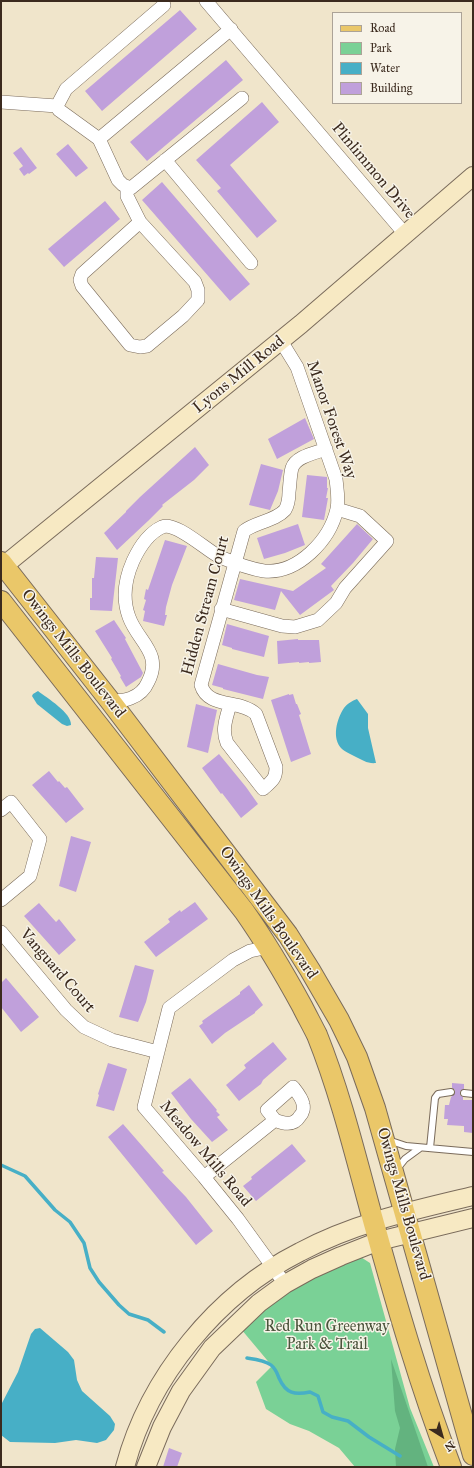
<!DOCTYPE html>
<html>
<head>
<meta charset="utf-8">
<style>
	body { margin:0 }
	#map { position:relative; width:474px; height:1468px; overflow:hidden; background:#f0e5cb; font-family:"IM FELL Great Primer",serif }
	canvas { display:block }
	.frame { position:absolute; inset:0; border:2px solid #3b2a1e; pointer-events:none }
	.legend { position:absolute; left:332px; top:12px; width:130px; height:92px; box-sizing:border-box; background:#f7f3e8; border:1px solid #aca397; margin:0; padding:5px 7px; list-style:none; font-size:12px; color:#3b2a1e }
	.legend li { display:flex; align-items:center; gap:8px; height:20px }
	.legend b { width:20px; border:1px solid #aca397 }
	.north { position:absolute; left:422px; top:1416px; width:40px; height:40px; -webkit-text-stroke:3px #f7f3e8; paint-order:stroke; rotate:143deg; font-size:11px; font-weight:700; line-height:16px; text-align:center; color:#3b2a1e }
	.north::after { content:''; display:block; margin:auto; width:14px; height:18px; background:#3b2a1e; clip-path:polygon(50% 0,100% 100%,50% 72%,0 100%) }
</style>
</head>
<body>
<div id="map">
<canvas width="474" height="1468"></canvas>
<div class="frame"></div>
<ul class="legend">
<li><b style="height:5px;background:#eac769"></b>Road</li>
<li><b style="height:11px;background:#7ad196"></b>Park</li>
<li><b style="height:11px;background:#47afc6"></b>Water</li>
<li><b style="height:11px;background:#c0a0db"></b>Building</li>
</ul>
<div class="north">N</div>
</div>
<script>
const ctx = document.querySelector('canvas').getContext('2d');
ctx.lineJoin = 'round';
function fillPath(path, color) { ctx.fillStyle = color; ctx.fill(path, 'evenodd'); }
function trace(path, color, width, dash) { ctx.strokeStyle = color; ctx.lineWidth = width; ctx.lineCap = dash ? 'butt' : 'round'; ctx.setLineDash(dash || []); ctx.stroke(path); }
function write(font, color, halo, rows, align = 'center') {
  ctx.font = font + ' "IM FELL Great Primer",serif'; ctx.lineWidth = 3; ctx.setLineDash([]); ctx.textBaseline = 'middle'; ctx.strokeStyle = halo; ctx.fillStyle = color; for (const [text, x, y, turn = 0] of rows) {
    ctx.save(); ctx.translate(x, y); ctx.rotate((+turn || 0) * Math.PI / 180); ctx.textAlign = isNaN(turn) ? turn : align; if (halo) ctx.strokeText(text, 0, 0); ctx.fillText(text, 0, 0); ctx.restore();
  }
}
fillPath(new Path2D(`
	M353,1252L370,1263L410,1408L434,1467H355L339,1448L309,1431L290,1424L266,1409L256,1382L272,1366L241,1329L267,1304Z`), '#7ad196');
fillPath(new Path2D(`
	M391,1359L428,1467H396L395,1449L400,1428L395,1411Z`), '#63b37f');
fillPath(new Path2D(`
	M38,691C47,698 72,713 71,725L67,726L62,724L37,704L32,696L33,694Z
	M357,699L368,714V728L376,763C368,764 362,760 356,757C351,754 345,752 342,749C331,739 337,718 344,708C348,703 352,701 357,699Z
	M40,1328L68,1352L74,1360L77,1380L82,1391L110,1416L115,1424L114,1430L106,1440L97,1443L76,1440L55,1443L10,1442L1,1435L2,1403L18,1372L31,1334L35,1329Z`), '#47afc6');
trace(new Path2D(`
	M1,1165L25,1176L55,1210L70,1222L84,1243L90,1268L99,1282L119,1305L129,1314L148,1320L164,1332
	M247,1358C255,1359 265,1360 271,1365C276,1369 277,1373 279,1378C286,1394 295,1395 310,1392L318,1396L323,1412L332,1417L348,1421L369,1437L400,1456`), '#47afc6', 3.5);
fillPath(new Path2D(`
	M180,10L197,29L102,111L85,91Z
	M226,60L243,80L147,161L130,142Z
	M262,102L279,122L230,165L277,221L257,238L217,191L221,188L196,160Z
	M68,144L88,168L76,177L56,154Z
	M21,147L37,168L29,174L28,173L24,176L19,169L23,166L13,153Z
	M162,182L250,284L230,301L142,200Z
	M105,201L120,219L64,267L48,249Z
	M305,418L314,439L277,459L268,439Z
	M195,447L209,465L194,480L162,505L163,506L148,521L117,550L104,533L126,512V511L140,497Z
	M261,464L283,470L278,491L270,510L249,505Z
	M307,475L327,477V488H328L326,498H328L324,520L302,517Z
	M298,524L305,545L285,553L264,559L257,538Z
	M357,524L373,539L353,563L331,586L334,590L300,615L281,591L275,610L234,600L240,579L293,591L326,568L321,564Z
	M165,540L187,546L172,585L166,607L165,615H167L164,626L143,621L145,611L143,610L146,600L144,599L146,589L148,590Z
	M96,557L118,558L112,611L90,610V598H92V578H94Z
	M114,620L126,638L125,639L143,673L141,677L126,687L120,677L121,676L111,659L112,658L95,631Z
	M227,624L269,636L264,657L232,649V648L222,645Z
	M298,639V640H319L321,662L309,663V662L299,663V662L278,664L277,641Z
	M218,664L257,675L269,677L263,699L223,689V688L212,685Z
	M289,694V695L293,694L296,704H297L301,714L299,715L311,754L291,762L271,700Z
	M196,704L217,710L208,753L187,747Z
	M219,754L246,787L258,804L241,818L222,793L221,794L202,768Z
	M49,771L58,782L59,781L65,788L67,787L84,809L66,823L32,785Z
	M71,836L91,842L76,892L59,886Z
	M195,902L208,919L156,957L144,942L170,922L168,919L180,910L181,912Z
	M39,903L56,922L59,919L76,940L59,955L24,916Z
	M135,965L154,970L146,1002L138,1022L119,1017Z
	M6,978L39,1017L21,1032L1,1007V983Z
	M249,985L263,1005L255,1012V1013L225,1033L212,1044L199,1026L203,1023L202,1021L240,994V992Z
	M273,1042L287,1059L263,1080L261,1084L239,1101L226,1085L246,1068L244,1065Z
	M108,1063L127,1069L114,1111L96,1106L99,1095L98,1094Z
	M190,1078L217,1110L216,1111L220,1115L217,1117L228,1130L212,1142L191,1119L171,1093Z
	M452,1083L464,1084V1089L460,1091V1095L463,1097V1100H473V1133L464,1132V1126L447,1125L448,1119H444L445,1105H449L451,1097L455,1093V1090L452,1088Z
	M123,1124L164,1171L162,1172L186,1197L213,1231L196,1245L108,1137Z
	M292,1144L306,1161L256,1201L243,1186L252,1179L251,1177Z
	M169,1448L182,1453L177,1467H163Z`), '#c0a0db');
const lane = new Path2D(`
	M464,1093L473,1094
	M388,1140L406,1146L473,1152
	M430,1148L435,1098L438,1094L451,1092
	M396,1170L405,1159L420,1148`);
const street = new Path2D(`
	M206,1L405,234
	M231,29L99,139L118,180L123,185L131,188L242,98
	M1,102L57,106
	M99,139L59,110L57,106L66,89L164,5
	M165,160L251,263
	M127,188V196L140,222L195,282L198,290V300L183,316L147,346L140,347L130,345L82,286L80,280L82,274L140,222
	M221,609L282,626L295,627L318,620L336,603L345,588L387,541L360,516L337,509
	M111,702C118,700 125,701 131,698C139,695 145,689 148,682C163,653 138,642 129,617C122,598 125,579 133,561C139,548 149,533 162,527C176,521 207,551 220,557C232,562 251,569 264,571C298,574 330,540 337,509C339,499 337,489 336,479L297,367L281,341
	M230,704C227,717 221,729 227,743L263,789C272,781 276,779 276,767L256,714C240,699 208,709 201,685L244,531C256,522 275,521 285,510C288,505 289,498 289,492C290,485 290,475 292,468C296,456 316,453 326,449
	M1,810L11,802L40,839L30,876L1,900
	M1,932L66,1010L84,1027L112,1040L158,1052
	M269,947L250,951L233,960L169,1008L144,1107L204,1177L238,1219L285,1284
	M204,1177L275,1120C284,1124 294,1126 300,1116C303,1113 304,1108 303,1104C302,1098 297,1092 293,1087L267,1110L275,1120`);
const secondary = new Path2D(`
	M1,568L301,324L473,176
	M125,1467C149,1377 217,1294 300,1252C354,1223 414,1210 473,1196
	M146,1467L162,1427L181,1391L212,1348L259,1303L285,1284L312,1269L341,1256L379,1241L473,1218`);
const primary = new Path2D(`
	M1,562L111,702L288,935L310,970L339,1020L357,1057L375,1108L473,1455
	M1,601L244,911C265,941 284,973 302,1006C307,1016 312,1025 317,1035C341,1095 356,1158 373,1220C396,1303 420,1386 451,1467`);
trace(lane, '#7a6b5b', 8);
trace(street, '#7a6b5b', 14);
trace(secondary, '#7a6b5b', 20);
trace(primary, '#7a6b5b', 22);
trace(lane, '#fff', 6);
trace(street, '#fff', 13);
trace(secondary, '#f7e9c3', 18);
trace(primary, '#eac769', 20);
write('16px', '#3b2a1e', '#f7f3e8', [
	["Plinlimmon Drive",373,171,50],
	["Lyons Mill Road",239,375,-39],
	["Manor Forest Way",331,420,71],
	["Hidden Stream Court",206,606,-75],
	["Owings Mills Boulevard",73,654,52],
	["Owings Mills Boulevard",268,913,55],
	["Vanguard Court",57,971,49],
	["Meadow Mills Road",205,1154,50],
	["Owings Mills Boulevard",403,1204,74]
]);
write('16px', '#4b543c', '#f7f3e8', [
	["Red Run Greenway",327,1327],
	["Park & Trail",327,1345]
]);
</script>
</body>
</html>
